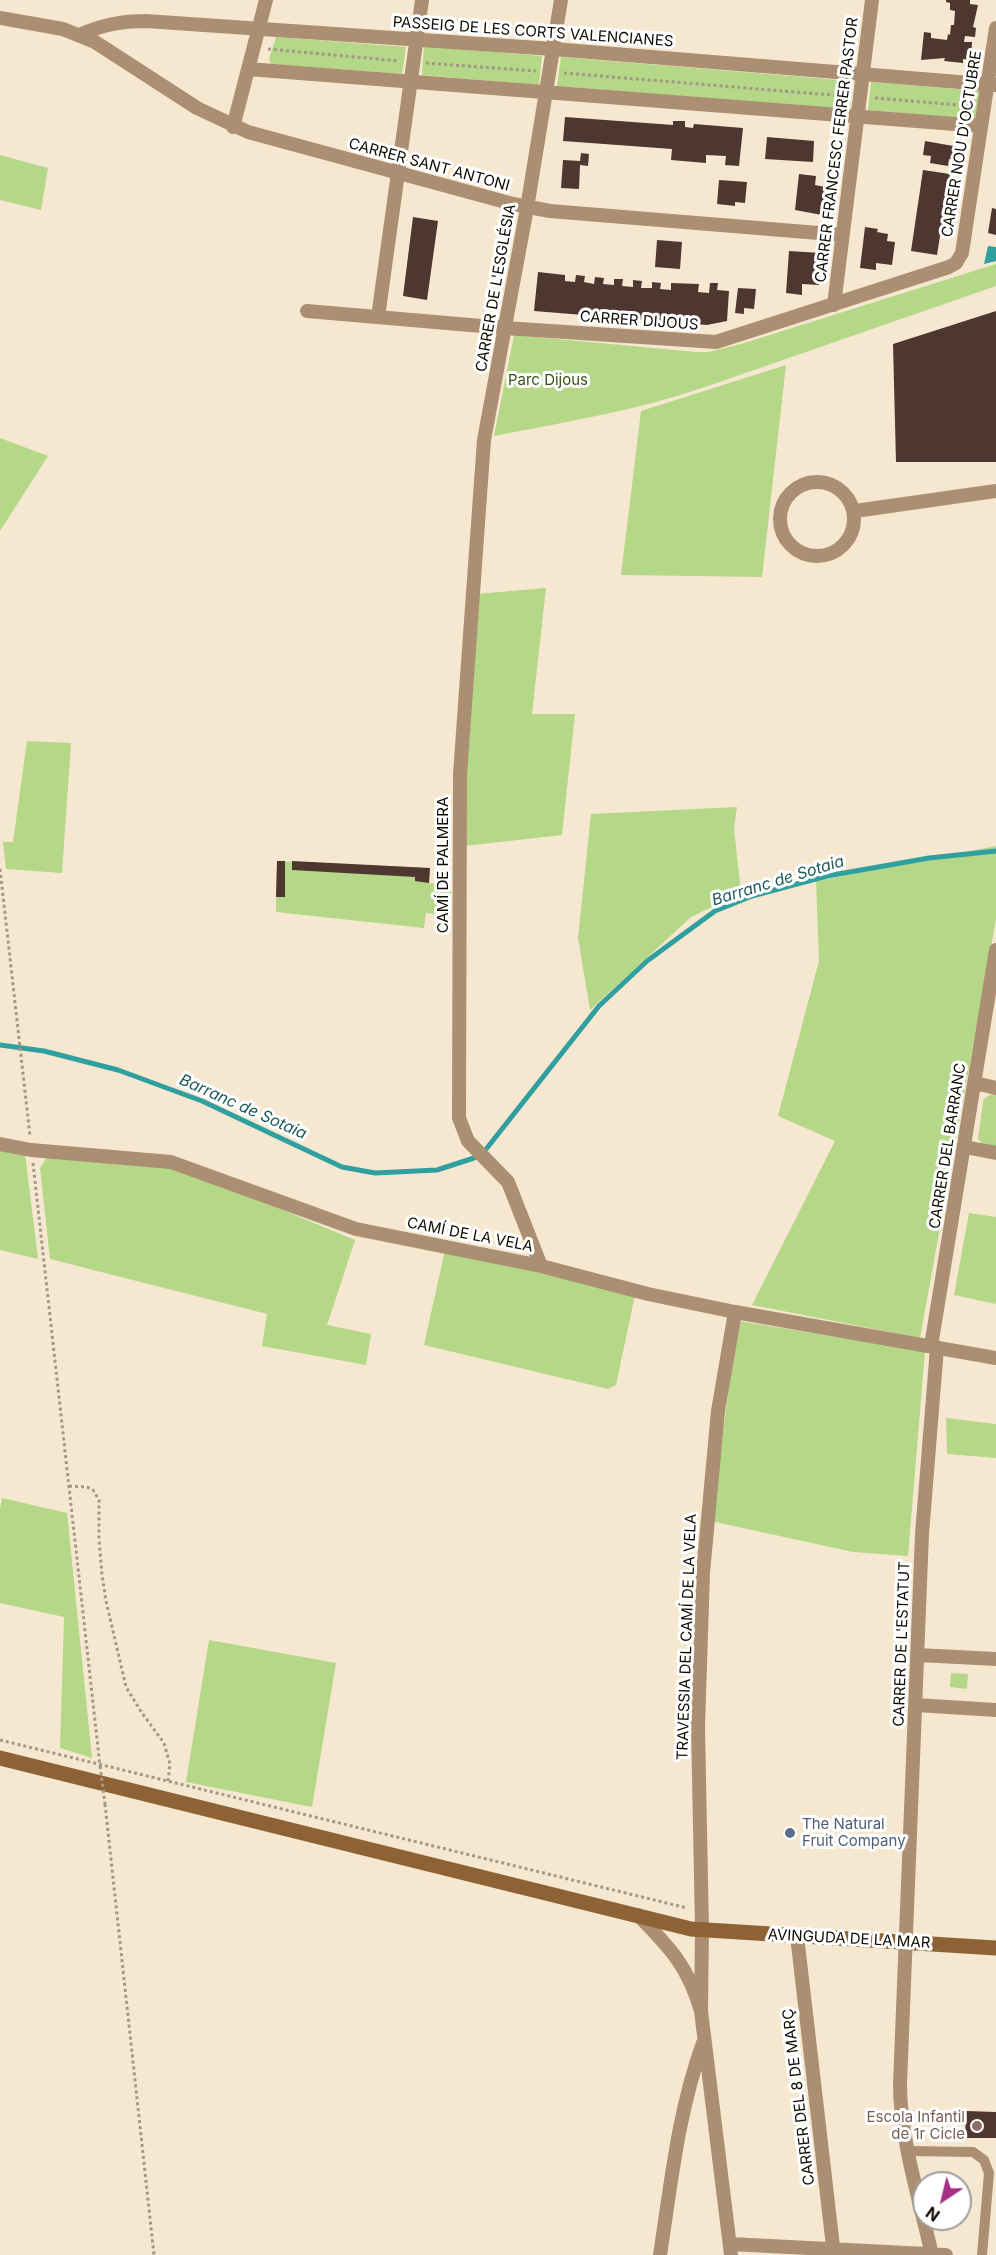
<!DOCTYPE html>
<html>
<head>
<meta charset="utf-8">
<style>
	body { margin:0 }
	#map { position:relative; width:996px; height:2255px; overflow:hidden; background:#f6e8d0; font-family:Inter,sans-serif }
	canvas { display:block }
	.north { position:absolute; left:912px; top:2171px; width:60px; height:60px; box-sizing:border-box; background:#fff; border:2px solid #9f9e9b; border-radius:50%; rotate:215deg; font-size:16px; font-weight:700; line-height:24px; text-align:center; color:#100c05 }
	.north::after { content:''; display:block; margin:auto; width:21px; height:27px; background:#a62f86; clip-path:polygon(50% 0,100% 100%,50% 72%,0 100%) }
</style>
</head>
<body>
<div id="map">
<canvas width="996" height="2255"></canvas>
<div class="north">N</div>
</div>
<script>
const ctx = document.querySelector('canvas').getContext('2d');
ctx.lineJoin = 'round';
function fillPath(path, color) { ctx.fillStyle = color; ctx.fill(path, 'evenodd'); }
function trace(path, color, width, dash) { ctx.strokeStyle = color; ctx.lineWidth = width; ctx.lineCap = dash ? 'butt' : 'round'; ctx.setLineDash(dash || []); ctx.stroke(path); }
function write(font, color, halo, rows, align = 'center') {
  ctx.font = font + ' Inter,sans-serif'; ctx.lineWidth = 6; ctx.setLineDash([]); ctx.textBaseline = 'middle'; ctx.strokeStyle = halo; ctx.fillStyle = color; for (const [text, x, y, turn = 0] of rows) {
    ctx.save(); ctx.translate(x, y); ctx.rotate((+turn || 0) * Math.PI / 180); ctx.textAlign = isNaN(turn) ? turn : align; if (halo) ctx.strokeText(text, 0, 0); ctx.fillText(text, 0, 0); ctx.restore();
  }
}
fillPath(new Path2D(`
	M276,37L406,47L402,74L271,64L269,59Z
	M424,46L542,56L539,85L422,75Z
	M561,57L852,81L850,110L557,86Z
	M871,82L981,91L976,120L868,110Z
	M0,155L48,168L41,210L0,200Z
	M996,264V286L708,386C639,410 566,422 494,436L514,335L696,352H708L741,344Z
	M786,365L762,577L621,575L641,411Z
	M0,438L48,456L0,531Z
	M546,588L532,714H575L562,835L464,846L466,749L476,594Z
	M27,741L71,743L62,873L6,869L3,842H13Z
	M737,807L734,829L741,893L691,917L590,1010L578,938L591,814Z
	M996,846V919L920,1338L752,1305L835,1141L778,1116L819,961L816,881Z
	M277,861L430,868L429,883L451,885L450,916L426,913L424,928L276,912Z
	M991,1094L996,1095V1147L984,1145L978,1139L983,1102L984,1099Z
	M0,1149L25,1153L38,1259L0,1250Z
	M47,1157L160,1165L213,1181L355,1240L327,1325L371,1334L366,1365L262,1346L267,1314L50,1259L40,1168Z
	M969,1213L996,1217V1304L954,1295Z
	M445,1250L635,1295L616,1385L608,1389L424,1345Z
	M738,1321L925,1351L908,1556L853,1552L711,1521Z
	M946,1418L996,1424V1458L947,1454Z
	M2,1498L67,1513L92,1758L60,1748L64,1617L0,1603V1509Z
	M209,1640L336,1663L312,1807L186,1782Z
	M951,1673L968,1674L967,1689L950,1687Z`), '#b4d788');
fillPath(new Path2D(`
	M988,246L996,247V261L984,264Z`), '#309f9f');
trace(new Path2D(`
	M0,1045L44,1051L118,1070L202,1101L342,1167L375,1173L437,1170L474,1158
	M487,1148L599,1006L647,961L715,911L752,896L827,876L929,858L996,851`), '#309f9f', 5);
fillPath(new Path2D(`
	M946,0H970V4L978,5L973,27L976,28L975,37L965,36L964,42H972L971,60L963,59V63L944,61L945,58L921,60L924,32L931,33V38L947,40L948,34L950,35L951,25H954L955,11L950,10V3L946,2Z
	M565,117L673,125V121H685V127L693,128L694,124L743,128L739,166L725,165L726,156L706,155V163L671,160L672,149L563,141Z
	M767,137L814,141L813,162L765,159Z
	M925,141L959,147L957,160L949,159L948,166L930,163L931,156L923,155Z
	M581,153L589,154L588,166L580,165L579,189L561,188L563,160L580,161Z
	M923,170L950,174L937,255L911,251Z
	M799,174L816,176L815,185L830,188L828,203H823L822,215L795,210Z
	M719,180L747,182L745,203L735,202V206L717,204Z
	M992,208L996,209V235L988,233Z
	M413,217L438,221L427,300L403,296Z
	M865,227L878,229L877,232L888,234L887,241L895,242L892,265L876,263V270L860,268Z
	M657,240L682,242L680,269L655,267Z
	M789,251L821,253L819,285L802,284V295L786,293Z
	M538,272L565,275V281L575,282L576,275L585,276L584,282L594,284L595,277L604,278L603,284L614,285V279H623L622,286L633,287V280L642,281L641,288H652V282L661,283L660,289L671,290V283L699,284L698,292L709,293L710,283H718L717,290L729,291L727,321L707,325L534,311Z
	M738,288L756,289L754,309L744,308V314L735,313Z
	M996,311V462H896L893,344Z
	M277,861H285V897H276Z
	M292,861L430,868L429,883L415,881V877L292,870Z
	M966,2111L996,2112V2138H965Z`), '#4e3731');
trace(new Path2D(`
	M268,49L399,61
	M426,63L536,71
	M564,73L844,96
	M875,98L970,106
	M0,869L30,1136
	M33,1163L100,1766
	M69,1486L87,1487L93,1490L99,1500V1539L102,1575L106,1601L126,1687L142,1713L164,1743L170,1764L168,1781
	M0,1740L687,1908
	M105,1804L154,2255`), '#a39887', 3, [3, 3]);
trace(new Path2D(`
	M909,2151L973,2152L984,2160L989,2173L982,2255`), '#ac8f72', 10);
trace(new Path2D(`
	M0,18L63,29L95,42L197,108L248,132L513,204L550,211L843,235
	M79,35C102,25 121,21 146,21L553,49L996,85
	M248,69L981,126
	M233,127L266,0
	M834,305L872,0
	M307,311L505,328L716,342L949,267L956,263L962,253L996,28
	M378,317L422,0
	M780 519a37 37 0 1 1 74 0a37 37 0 1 1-74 0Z
	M855,511L996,491
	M975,1083L996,1088
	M0,1144L31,1150L171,1162L356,1229L541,1266L648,1294L735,1312L996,1358
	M965,1147L996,1153
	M541,1266L508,1182L468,1141L459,1118L460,774L484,440L527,208L561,0
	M931,1346L996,950
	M918,1655L996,1659
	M916,1705L996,1710
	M638,1915C670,1948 688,1966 701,2011L702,1930L698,1726L703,1573L718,1411L735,1312
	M797,1936L834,2255
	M701,2011L731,2255
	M730,2244L946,2255
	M660,2255C671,2184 678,2112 703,2043
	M932,2255C920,2201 900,2139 900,2084L922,1534L937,1348`), '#ac8f72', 14);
trace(new Path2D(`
	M0,1758L691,1929L996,1948`), '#8d6335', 15);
trace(new Path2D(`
	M100,1766L105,1804`), '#a39887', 3, [3, 3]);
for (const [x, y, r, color] of [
	[790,1833,6,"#5c6f8a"],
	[977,2126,6,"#8d6e63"]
]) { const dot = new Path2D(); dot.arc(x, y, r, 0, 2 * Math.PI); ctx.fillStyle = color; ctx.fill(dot); trace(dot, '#fff', 2); }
write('15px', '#100c05', '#fff', [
	["PASSEIG DE LES CORTS VALENCIANES",533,32,4],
	["CARRER NOU D'OCTUBRE",962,144,-81],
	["CARRER FRANCESC FERRER PASTOR",837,150,-83],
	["CARRER SANT ANTONI",429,165,15],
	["CARRER DE L'ESGLÉSIA",496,288,-80],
	["CARRER DIJOUS",639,321,4],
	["CAMÍ DE PALMERA",443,865,-90],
	["CARRER DEL BARRANC",948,1146,-81],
	["CAMÍ DE LA VELA",470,1235,11],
	["TRAVESSIA DEL CAMÍ DE LA VELA",687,1637,-88],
	["CARRER DE L'ESTATUT",902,1644,-88],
	["AVINGUDA DE LA MAR",849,1939,3],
	["CARRER DEL 8 DE MARÇ",799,2097,-97]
]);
write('15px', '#395114', '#fff', [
	["Parc Dijous",548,380]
]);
write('15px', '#4e5e75', '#fff', [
	["The Natural",802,1824],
	["Fruit Company",802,1841]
], 'left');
write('15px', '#785e54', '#fff', [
	["Escola Infantil",965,2117],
	["de 1r Cicle",965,2134]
], 'right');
write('italic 16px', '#1e5a5a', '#fff', [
	["Barranc de Sotaia",778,881,-17],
	["Barranc de Sotaia",243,1107,24]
]);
</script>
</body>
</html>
